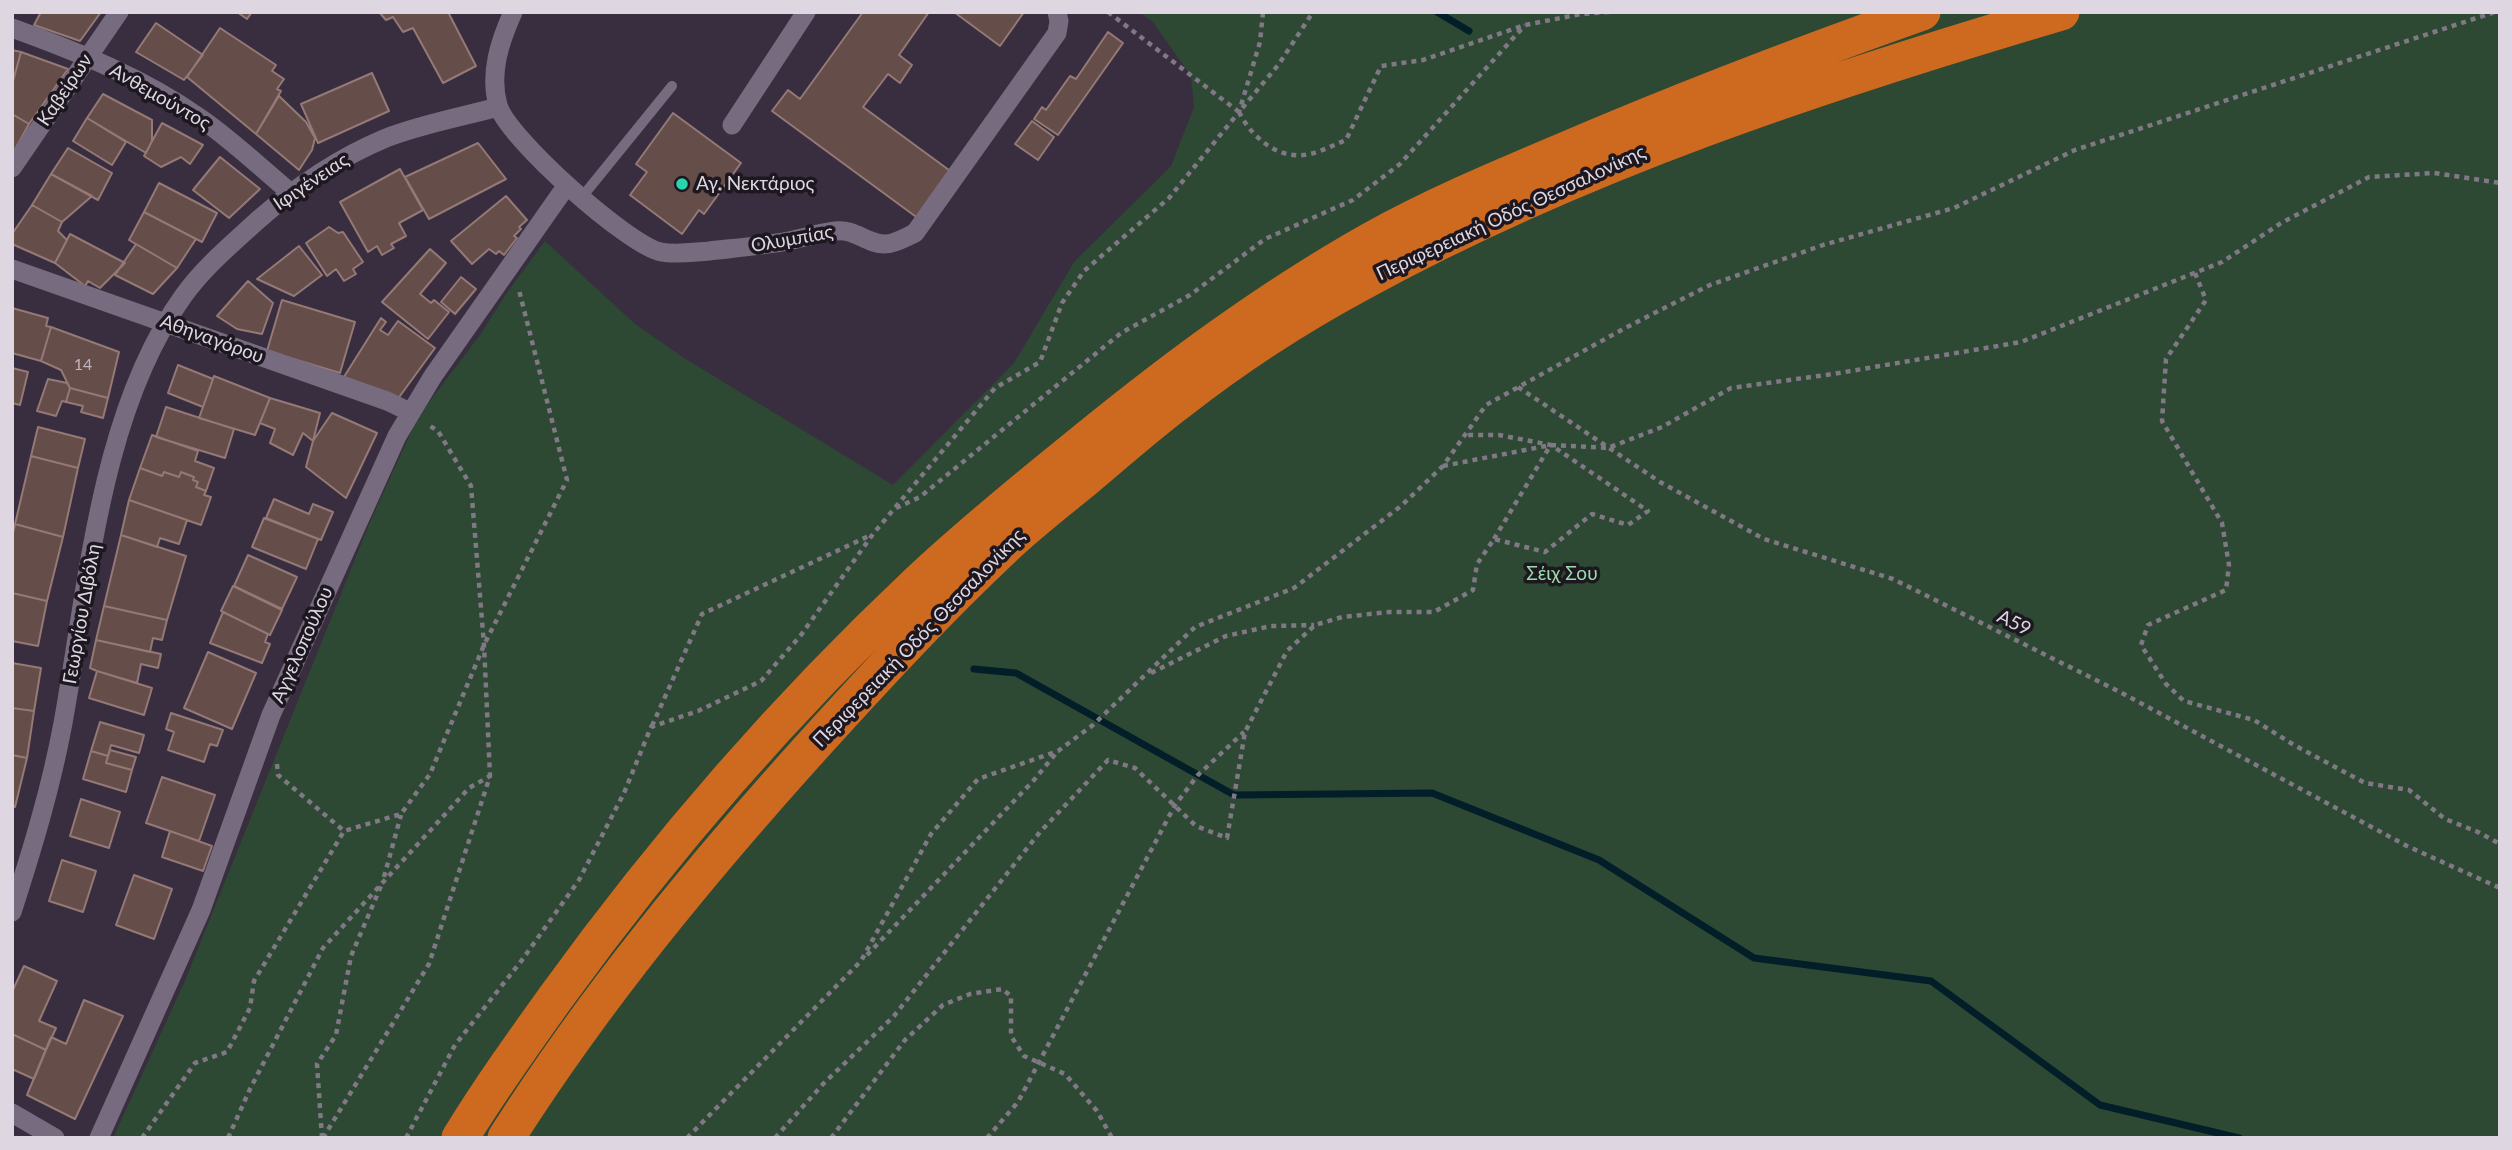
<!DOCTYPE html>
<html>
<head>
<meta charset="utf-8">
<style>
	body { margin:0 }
	#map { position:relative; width:2512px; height:1150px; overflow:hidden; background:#392e3f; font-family:Lato,sans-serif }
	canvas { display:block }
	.frame { position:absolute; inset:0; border:14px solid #ded7e2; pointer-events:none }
</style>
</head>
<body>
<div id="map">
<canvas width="2512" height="1150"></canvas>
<div class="frame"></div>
</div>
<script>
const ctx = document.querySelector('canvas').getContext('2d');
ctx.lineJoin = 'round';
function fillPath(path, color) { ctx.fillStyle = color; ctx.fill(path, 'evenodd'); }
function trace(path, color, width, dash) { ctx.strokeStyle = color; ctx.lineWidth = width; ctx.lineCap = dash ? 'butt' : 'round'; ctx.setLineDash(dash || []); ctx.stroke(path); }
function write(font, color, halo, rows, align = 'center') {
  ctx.font = font + ' Lato,sans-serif'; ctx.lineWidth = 7; ctx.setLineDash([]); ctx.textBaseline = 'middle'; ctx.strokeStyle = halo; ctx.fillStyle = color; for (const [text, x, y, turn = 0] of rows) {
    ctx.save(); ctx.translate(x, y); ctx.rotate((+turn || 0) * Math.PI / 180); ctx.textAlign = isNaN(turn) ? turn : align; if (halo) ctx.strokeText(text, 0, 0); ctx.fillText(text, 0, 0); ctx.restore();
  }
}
fillPath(new Path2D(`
	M1139,12H2500V1138H113L184,983L370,522L412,430L429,402L480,335L508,291L545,241L635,324L684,358L893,485L1014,363L1074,262L1171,166L1194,107L1191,76L1153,22Z`), '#2d4833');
trace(new Path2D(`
	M1437,12L1469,31
	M974,669L1016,673L1234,795L1432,793L1599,860L1754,958L1931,981L2100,1105L2239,1138`), '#021e28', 7);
const building = new Path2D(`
	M41,12L60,13L101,12L80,41L34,25Z
	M237,12H252L247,19Z
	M379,12H448L476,66L443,83L413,28L403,32L393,17L386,20Z
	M863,12H929L899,55L912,65L900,83L888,74L863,107L953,173L919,219L772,111L788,90L800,99Z
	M954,12H1024L1000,46Z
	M156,23L203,55L184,80L136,52Z
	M220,28L276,65L272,71L284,79L277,89L281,91L256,134L187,77Z
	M1108,32L1123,43L1058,135L1034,119L1042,107L1046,110L1070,76L1076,79Z
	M12,50L21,52L12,85Z
	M21,52L68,69L29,124L12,114V85Z
	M372,73L389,111L318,143L301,104Z
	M103,94L152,120V141L146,153L87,118Z
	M279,96L306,122L315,138L312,150L299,170L256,134Z
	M673,113L741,163L704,214L699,210L682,234L630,195L647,172L636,164Z
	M12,114L29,124L12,155Z
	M87,118L126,142L112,165L73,141Z
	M1032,121L1054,137L1038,160L1015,144Z
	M162,123L203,145L190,164L181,157L161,167L144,156Z
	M478,143L506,179L429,219L405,177Z
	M68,148L112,173L98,200L51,174Z
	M220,157L260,189L229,218L193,190Z
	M400,169L423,210L399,223L406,236L391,244L394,248L382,255L377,246L368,252L340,202Z
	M51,174L92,196L62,222L32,205Z
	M159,183L217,213L202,242L144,212Z
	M506,196L527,220L519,227L521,229L514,236L517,238L504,255L499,251L496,254L489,249L472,264L451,241Z
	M32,205L62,222L58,231L67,240L55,263L12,244V234Z
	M144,212L196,239L177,268L129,240Z
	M329,227L338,233L343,232L363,262L353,269L356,274L344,281L336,269L327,276L306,243Z
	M70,234L125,263L100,288L88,281L85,286L55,263Z
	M136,244L177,268L153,294L115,275Z
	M299,246L322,275L294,296L257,279Z
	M430,249L446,263L420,294L431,303L434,300L449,312L428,339L382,302Z
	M461,277L476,289L455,314L441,302Z
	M248,281L273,303L262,334L237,329L217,316Z
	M282,300L355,322L340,373L267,351Z
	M12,308L48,318L46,326L51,327L41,361L12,353Z
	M381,318L386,322L380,330L388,335L398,321L435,348L397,400L342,380Z
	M51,327L119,352L108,398L70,388L61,370L41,361Z
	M178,365L213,379L203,407L168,393Z
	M12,368L28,372L20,405L12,403Z
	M214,376L270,398L255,435L199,418Z
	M48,379L67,383L70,388L66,402L62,401L56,416L37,411Z
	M70,388L108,398L103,418L81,412L83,406L66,402Z
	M270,398L320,413L313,441L303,433L293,455L270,443L275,429L260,423Z
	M166,407L234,429L225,458L156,437Z
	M332,413L377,433L346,498L306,467L313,441Z
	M38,427L85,439L78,468L31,456Z
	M152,435L198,451L195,461L214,468L206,491L196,487L198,482L193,480L194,477L181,472L179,477L164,472L162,476L140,468Z
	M31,456L78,468L63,537L15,524Z
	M140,468L162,476L164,472L179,477L181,472L194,477L193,480L198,482L196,487L206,491L204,495L211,497L201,525L129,500Z
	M274,499L309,514L313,504L333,512L321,540L266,518Z
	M129,500L187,520L179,544L160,538L157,547L121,535Z
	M264,518L318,539L306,569L252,547Z
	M15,524L63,537L47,601L12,593V538Z
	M121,535L186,556L167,620L104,606Z
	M248,555L297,577L282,609L234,586Z
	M233,586L282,610L270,635L221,611Z
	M12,593L47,601L38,646L12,641Z
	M104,606L167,620L162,640L153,638L150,652L96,640Z
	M223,612L268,634L265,642L270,644L262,663L210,643Z
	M96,640L161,654L158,668L141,664L137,683L97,671L90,668Z
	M208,652L256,673L232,729L184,708Z
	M12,663L41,668L34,711L12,708Z
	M97,671L152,688L144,715L89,698Z
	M12,708L34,711L27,758L12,755Z
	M171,713L223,730L217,746L210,744L204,762L168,750L174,732L166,729Z
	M100,722L144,735L139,753L111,745L108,756L91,751Z
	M110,750L136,757L132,770L106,763Z
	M91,751L108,756L106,763L132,770L126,792L83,779Z
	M12,755L27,758L15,807L12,806Z
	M162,777L215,795L199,841L146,823Z
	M81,799L120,812L109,848L70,836Z
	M170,831L212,846L203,871L162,857Z
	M62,860L96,871L83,912L49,901Z
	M134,875L172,889L154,939L116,925Z
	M24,966L57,981L39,1021L56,1028L46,1050L12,1034V992Z
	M84,1000L123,1016L75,1119L27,1095L51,1037L66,1044Z
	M12,1034L46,1050L34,1079L12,1069Z`);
fillPath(building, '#654d4a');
trace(building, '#947976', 2);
trace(new Path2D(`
	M1108,12L1239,112L1279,64L1313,12
	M1239,112C1252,138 1279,161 1310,154C1322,151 1334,145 1346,140L1381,66L1423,60L1525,25L1581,14L1609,12
	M2195,273L2206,300L2166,359L2162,421L2222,523L2229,565L2226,590L2148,625L2141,645L2166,684L2184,701L2254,720L2294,745L2365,783L2409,790L2445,819L2478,832L2500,844
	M1518,387L1660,482L1764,539L1893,579L2120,692L2407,846L2500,888
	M1443,466L1551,445L1608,448L1662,427L1731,388L1833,374L2021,342L2222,262L2281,223L2369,177L2434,173L2500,183
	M896,508L920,497L1121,333L1190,295L1265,239L1353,200L1400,164L1525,25
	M1494,539L1550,446
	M1151,673L1226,636L1271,626L1314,625
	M652,726L702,614L871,535
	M277,764L278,775L344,831L401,814L430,774L484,645L567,480L519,290
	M384,877L401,815
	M867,955L1034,780L1057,752
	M142,1138L195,1063L227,1052L250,1008L254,981L344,831
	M228,1138L250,1089L323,948L469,788L490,776
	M322,1138L317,1064L336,1035L351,956L381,886
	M323,1138L429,964L490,776L484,645L471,486L438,431L427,424
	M406,1138L455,1045L522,960L579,880L624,793L651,727L698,711L761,681L801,635L873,534L995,388L1040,362L1062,303L1084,271L1169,198L1239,112L1260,42L1263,12
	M687,1138L861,961L931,834L978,779L1058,751L1093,725L1195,627L1294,588L1401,506L1443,466L1486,405L1625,328L1710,285L1823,245L1954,208L2075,150L2495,12
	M775,1138L823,1084L894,1016L1040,832L1108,760L1135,768L1196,826L1227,838L1245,732L1287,651L1315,625L1342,617L1389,612H1434L1473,590L1477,564L1494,539L1545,552L1592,514L1628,525L1648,511L1551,445L1499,435H1467
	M831,1138L905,1040L943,1005L970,994L1002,989L1011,996V1036L1024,1056L1065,1074L1097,1111L1112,1138
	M987,1138L1018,1102L1175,805L1198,775L1244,732`), '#817886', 4.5, [5, 5]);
trace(new Path2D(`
	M582,197L672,86`), '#776b7f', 10);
trace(new Path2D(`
	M513,12C500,41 489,73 498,105C507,138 629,246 661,252C677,255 693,252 709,251C735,248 762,246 788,241C803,238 819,233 835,231C855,228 866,244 885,244C895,244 906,237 915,233L1057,33L1059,21L1057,12
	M12,28C78,52 143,78 200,118C232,140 261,168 291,193
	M732,125L806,12
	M12,168L119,12
	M12,269L387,401L410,412
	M12,912C32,850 51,788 63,723C88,586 100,411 184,295C205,266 232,244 258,220C297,186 338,158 386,138C422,124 461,117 498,107
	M12,1113L55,1138
	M99,1138L201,910L271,715L397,436L433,376L567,185`), '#776b7f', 19);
trace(new Path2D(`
	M460,1138C490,1089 523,1043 556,997C663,849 784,709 918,583C966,538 1017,496 1069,454C1165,375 1262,302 1370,241C1431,207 1495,180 1559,153C1678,102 1800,55 1922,12
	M506,1138C597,995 704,866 817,741C877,675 938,609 1003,548C1029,523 1058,501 1086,478C1117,452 1146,426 1178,402C1234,358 1297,317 1360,283C1581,162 1821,83 2061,12`), '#ce6a20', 37);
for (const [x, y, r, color] of [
	[682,184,7,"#29d5ac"]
]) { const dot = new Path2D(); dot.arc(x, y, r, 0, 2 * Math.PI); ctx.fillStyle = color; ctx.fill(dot); trace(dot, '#1d1820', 2.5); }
write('16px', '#c0b4bc', null, [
	["14",83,365]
]);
write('19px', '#ded7e2', '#1d1820', [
	["Καβείρων",65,90,-56],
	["Ανθεμούντος",160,97,30],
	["Ιφιγένειας",311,182,-34],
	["Περιφερειακή Οδός Θεσσαλονίκης",1511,213,-25],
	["Ολυμπίας",792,239,-10],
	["Αθηναγόρου",212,339,20],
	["Γεωργίου Διβόλη",82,614,-80],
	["Α59",2014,623,26],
	["Περιφερειακή Οδός Θεσσαλονίκης",919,638,-46],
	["Αγγελοπούλου",302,645,-66]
]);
write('19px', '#ded7e2', '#1d1820', [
	["Αγ. Νεκτάριος",696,184]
], 'left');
write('19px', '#9bdcaa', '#1d1820', [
	["Σέιχ Σου",1562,574]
]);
</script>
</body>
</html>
